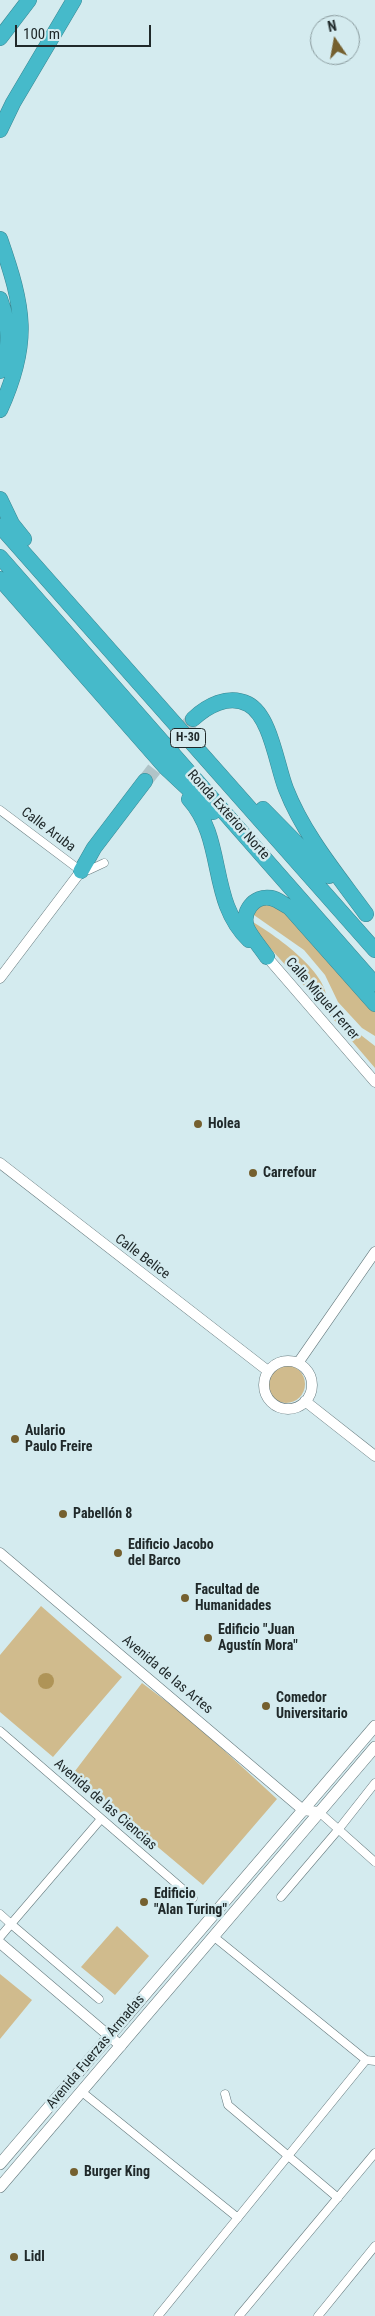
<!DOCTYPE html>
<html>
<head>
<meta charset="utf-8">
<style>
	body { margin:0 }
	#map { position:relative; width:375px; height:2316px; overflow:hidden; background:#d4ebef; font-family:"Roboto Condensed",sans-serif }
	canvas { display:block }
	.north { position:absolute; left:310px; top:15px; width:50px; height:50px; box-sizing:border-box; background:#d4ebef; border:1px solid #8c9da0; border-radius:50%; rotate:348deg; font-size:14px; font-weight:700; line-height:20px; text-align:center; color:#20292a }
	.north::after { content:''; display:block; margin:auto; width:18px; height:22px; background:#75602f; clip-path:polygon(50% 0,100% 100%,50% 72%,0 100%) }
	.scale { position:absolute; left:15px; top:25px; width:136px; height:22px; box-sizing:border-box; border:2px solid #20292a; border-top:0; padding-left:6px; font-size:15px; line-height:18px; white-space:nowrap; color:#20292a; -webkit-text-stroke:4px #d4ebef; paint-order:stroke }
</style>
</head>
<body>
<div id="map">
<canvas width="375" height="2316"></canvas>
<div class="north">N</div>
<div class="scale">100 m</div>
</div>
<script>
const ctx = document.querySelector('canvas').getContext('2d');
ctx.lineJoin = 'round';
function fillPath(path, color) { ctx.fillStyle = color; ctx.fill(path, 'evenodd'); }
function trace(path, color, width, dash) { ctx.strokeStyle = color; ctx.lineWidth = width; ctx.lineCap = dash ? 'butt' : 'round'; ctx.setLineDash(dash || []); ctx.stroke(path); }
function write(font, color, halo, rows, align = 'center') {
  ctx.font = font + ' "Roboto Condensed",sans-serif'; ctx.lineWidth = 5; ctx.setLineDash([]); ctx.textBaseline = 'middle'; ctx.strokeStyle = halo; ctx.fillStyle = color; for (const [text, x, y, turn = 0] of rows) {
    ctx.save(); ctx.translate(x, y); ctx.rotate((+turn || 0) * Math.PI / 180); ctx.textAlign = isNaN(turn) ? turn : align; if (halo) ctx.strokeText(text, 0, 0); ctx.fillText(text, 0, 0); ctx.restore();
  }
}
fillPath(new Path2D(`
	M261,904L283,909L375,1010V1036L362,1028L338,1002L325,975L304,950L251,913Z
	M253,922C276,936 338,978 325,1009L261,938L254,927Z
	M331,1012L375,1046V1068L328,1013Z
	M267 1384a19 19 0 1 1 38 0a19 19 0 1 1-38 0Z
	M41,1606L122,1677L53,1757L0,1712V1655Z
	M142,1683L190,1719L277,1799L203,1885L72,1775Z
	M117,1926L149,1956L115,1995L81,1967Z
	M0,1974L32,2000L0,2039Z`), '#d0bb8d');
fillPath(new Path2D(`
	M38 1681a8 8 0 1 1 16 0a8 8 0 1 1-16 0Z`), '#af9457');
trace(new Path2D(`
	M145,781L193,719`), '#b0c4c8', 15, [15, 8]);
const minor = new Path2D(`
	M0,810L81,871L89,870L104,863
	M0,1731L193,1898
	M319,1812L375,1862
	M281,1897L338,1830L375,1783
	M0,1914L11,1924L101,1819
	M213,1936L366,2060L375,2061
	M0,1937L11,1924L99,1999
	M82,2092L238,2218
	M225,2094L228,2105L338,2198
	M158,2316L366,2060
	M239,2316L375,2153
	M318,2316L375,2246`);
const tertiary = new Path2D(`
	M267,957L375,1082
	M0,978L81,871
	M0,1163L268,1371
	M264 1385a24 24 0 1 1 48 0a24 24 0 1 1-48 0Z
	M298,1363L375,1252
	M305,1401L375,1456
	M0,1553L303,1810L319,1812
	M0,1943L121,2046`);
const secondary = new Path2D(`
	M0,2164L375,1726
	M0,2187L375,1747`);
const motorway = new Path2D(`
	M0,38L29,0
	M0,130L13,103L74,0
	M0,239C24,308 31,342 0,410
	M0,299C9,324 12,347 0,371
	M0,499L12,524L24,539
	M0,526L375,950
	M0,557L375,984
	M0,579L166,768L213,812
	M193,719C207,706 228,694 248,704C271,716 277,767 286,789C304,835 337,874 366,914
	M189,799C226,840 208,901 249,940
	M263,809L329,876
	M81,871L94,848L145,781
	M267,957C261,948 252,938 247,928C241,912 254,895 271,898C277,899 283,904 289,907L375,1004`);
trace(minor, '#667a7e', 9);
trace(tertiary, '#667a7e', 11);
trace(secondary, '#667a7e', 12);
trace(motorway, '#398792', 16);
trace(minor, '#fff', 8);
trace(tertiary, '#fff', 10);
trace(secondary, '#fff', 11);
trace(motorway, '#46baca', 15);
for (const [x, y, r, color] of [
	[198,1124,5,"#75602f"],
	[253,1173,5,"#75602f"],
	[15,1439,5,"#75602f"],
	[63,1514,5,"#75602f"],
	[118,1553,5,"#75602f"],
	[185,1598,5,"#75602f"],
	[208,1638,5,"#75602f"],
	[266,1706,5,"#75602f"],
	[144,1902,5,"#75602f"],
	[74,2172,5,"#75602f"],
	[14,2257,5,"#75602f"]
]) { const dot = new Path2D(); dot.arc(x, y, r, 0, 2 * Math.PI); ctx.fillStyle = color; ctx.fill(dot); trace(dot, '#d4ebef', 2); }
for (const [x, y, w] of [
	[188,738,35]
]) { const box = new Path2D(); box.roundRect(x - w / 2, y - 9.5, w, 19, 4); ctx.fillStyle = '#d4ebef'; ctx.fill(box); trace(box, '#20292a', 1); }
write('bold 12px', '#20292a', null, [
	["H-30",188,738]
]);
write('14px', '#20292a', '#d4ebef', [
	["Ronda Exterior Norte",228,815,48],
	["Calle Aruba",48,830,37],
	["Calle Miguel Ferrer",322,999,49],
	["Calle Belice",142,1257,37],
	["Avenida de las Artes",167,1675,40],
	["Avenida de las Ciencias",105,1805,41],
	["Avenida Fuerzas Armadas",96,2052,-50]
]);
write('bold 14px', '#20292a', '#d4ebef', [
	["Holea",208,1124],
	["Carrefour",263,1173],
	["Aulario",25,1431],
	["Paulo Freire",25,1447],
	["Pabellón 8",73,1514],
	["Edificio Jacobo",128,1545],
	["del Barco",128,1561],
	["Facultad de",195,1590],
	["Humanidades",195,1606],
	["Edificio \"Juan",218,1630],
	["Agustín Mora\"",218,1646],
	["Comedor",276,1698],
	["Universitario",276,1714],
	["Edificio",154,1894],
	["\"Alan Turing\"",154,1910],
	["Burger King",84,2172],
	["Lidl",24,2257]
], 'left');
</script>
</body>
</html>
